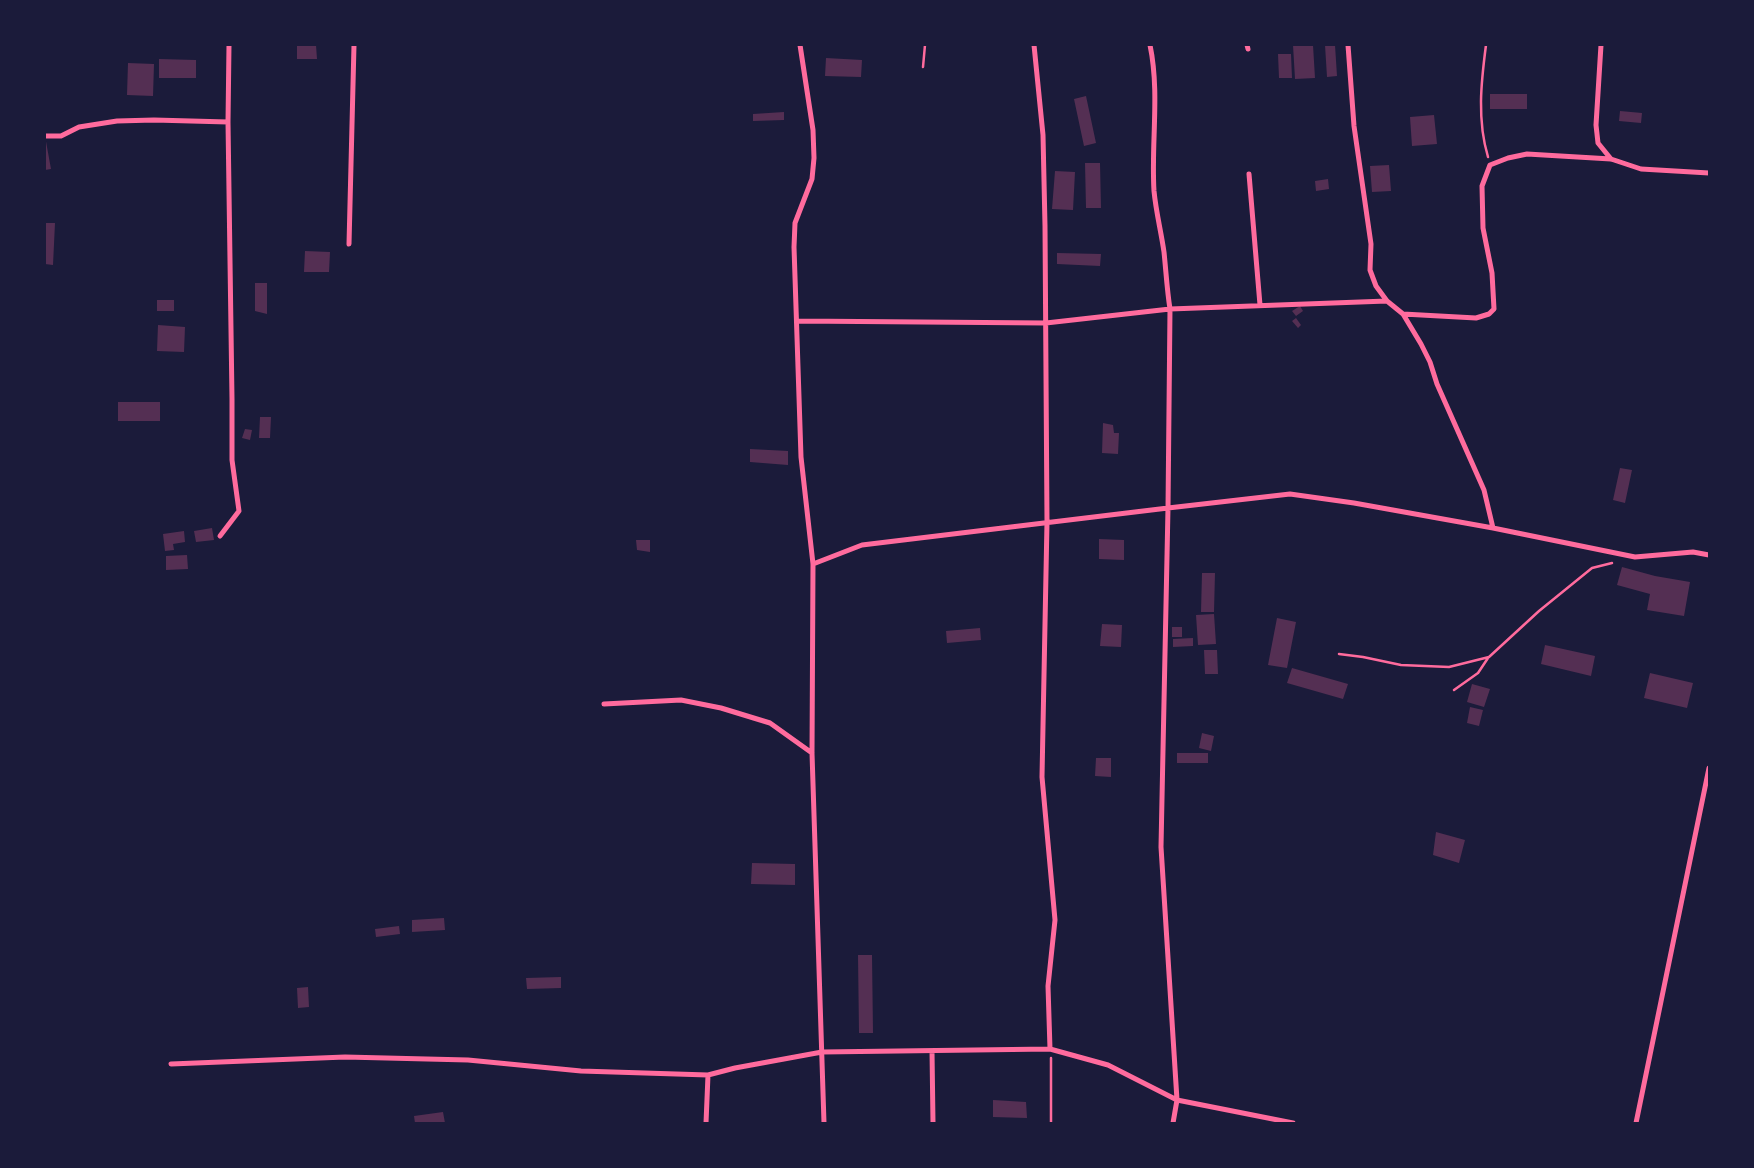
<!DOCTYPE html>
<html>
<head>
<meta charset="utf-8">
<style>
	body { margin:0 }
	#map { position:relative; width:1754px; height:1168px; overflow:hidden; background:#1b1b3a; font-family:"Source Sans 3",sans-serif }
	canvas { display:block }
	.frame { position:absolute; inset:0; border:46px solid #1b1b3a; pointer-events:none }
</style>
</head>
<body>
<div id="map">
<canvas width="1754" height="1168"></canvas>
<div class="frame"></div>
</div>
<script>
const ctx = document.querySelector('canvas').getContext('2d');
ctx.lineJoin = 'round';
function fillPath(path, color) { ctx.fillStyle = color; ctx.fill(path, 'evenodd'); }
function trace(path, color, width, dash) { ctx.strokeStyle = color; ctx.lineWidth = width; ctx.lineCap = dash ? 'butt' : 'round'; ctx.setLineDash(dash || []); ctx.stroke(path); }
fillPath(new Path2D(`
	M297,45H316L317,59H297Z
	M1293,45H1313L1315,78L1295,79Z
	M1325,45H1335L1337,76L1327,77Z
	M1278,54H1291L1292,78H1279Z
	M826,58L862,60L861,77L825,76Z
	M159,59L196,60V78H159Z
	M128,63L154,64L153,96L127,95Z
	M1490,94H1527V109H1490Z
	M1086,96L1096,143L1084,146L1074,99Z
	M1620,111L1642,113L1641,123L1619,121Z
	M784,112V120L753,121V114Z
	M1434,115L1437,144L1412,146L1410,117Z
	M45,136L51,169L45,170Z
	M1085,163H1100L1101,208H1086Z
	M1389,165L1391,191L1372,192L1370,166Z
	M1055,171L1075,172L1073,210L1052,209Z
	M1328,179L1329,189L1316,191L1315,181Z
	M45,223H55L53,265L45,264Z
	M305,251L330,252L329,272H304Z
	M1057,253L1101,254L1100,266L1057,264Z
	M255,283H267V314L255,311Z
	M157,300H174V311H157Z
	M1300,306L1303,311L1296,316L1292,311Z
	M1296,318L1301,325L1298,328L1292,321Z
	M158,325L185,327L184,352L157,351Z
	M118,402H160V421H118Z
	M260,417H271L270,438H259Z
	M1103,423L1113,425L1114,433H1119L1118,454L1102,453Z
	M245,429L252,430L250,440L242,438Z
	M750,449L788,451V465L750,462Z
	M1620,468L1632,470L1625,503L1613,500Z
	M212,528L214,540L196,542L194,531Z
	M184,531L185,542L173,544L174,550L165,551L163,534Z
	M1099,539L1124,540V560L1099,559Z
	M636,540H650V552L637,550Z
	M187,555L188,569L166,570V556Z
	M1622,567L1655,576L1690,582L1684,616L1647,610L1650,594L1617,585Z
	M1202,573H1215L1214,612H1201Z
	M1214,614L1216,644L1198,645L1196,615Z
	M1277,618L1296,622L1287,668L1268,665Z
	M1102,624L1122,625L1121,647L1100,646Z
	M1172,627H1182V637H1172Z
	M980,628L981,640L947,643L946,631Z
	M1193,638V646L1173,647V639Z
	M1545,645L1595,656L1591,676L1541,664Z
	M1204,650H1217L1218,674H1205Z
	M1292,668L1348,684L1343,699L1287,683Z
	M1650,673L1693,683L1687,708L1644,698Z
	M1472,684L1490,689L1484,707L1467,702Z
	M1470,707L1483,710L1479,726L1467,723Z
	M1202,733L1214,736L1211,751L1199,748Z
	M1177,753H1208V763H1177Z
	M1096,758H1111V777L1095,776Z
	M1436,832L1465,840L1459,863L1433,855Z
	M752,863L795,864V885L751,884Z
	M444,918L445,930L412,932V920Z
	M399,926L400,934L376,937L375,929Z
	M858,955H872L873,1033H859Z
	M561,977V988L527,989L526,978Z
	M308,987L309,1007L298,1008L297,988Z
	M993,1100L1026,1102L1027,1118L993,1117Z
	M443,1112L445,1123H415L414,1116Z`), '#542f53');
trace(new Path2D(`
	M1486,45C1481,83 1477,120 1488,157
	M923,67L925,45
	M1339,654L1363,657L1401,665L1449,667L1489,657L1539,611L1592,568L1612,563
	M1454,690L1478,673L1488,658
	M1051,1058V1123`), '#ff6b9d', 2.5);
trace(new Path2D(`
	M800,45L813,130L814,158L812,179L795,223L794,247L801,457L813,564L812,753L824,1123
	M1034,45L1043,135L1045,226L1047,522L1042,777L1055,920L1048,986L1050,1049
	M1247,45L1248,49
	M1348,45L1354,126L1371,244L1370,270L1376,286L1387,301L1403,314L1421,344L1430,362L1437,384L1484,490L1493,528
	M1601,45L1596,125L1598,143L1611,159
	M45,136H61L79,127L117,121L154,120L228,122
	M1249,174L1260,305
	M349,244L354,45
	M1403,314L1476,318L1489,314L1494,309L1492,273L1483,228L1482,186L1490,165L1508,158L1527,154L1611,159L1641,169L1709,173
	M797,321L1046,323L1170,309C1167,290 1166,271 1164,252C1161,231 1156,212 1154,191C1151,143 1160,93 1150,45
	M220,536L239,511L232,460V399L228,122L229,45
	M813,564L862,545L1168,508L1170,309L1387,301
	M604,704L681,700L721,708L770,723L812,753
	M932,1051L933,1123
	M171,1064L345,1057L468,1060L581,1071L708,1075L735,1068L822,1052L1050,1049L1108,1065L1177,1100L1161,847L1168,508L1290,494L1354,503L1493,528L1635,557L1693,552L1709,555
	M706,1123L708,1075
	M1173,1123L1177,1100L1293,1123
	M1636,1123L1709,768`), '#ff6b9d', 5);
</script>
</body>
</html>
